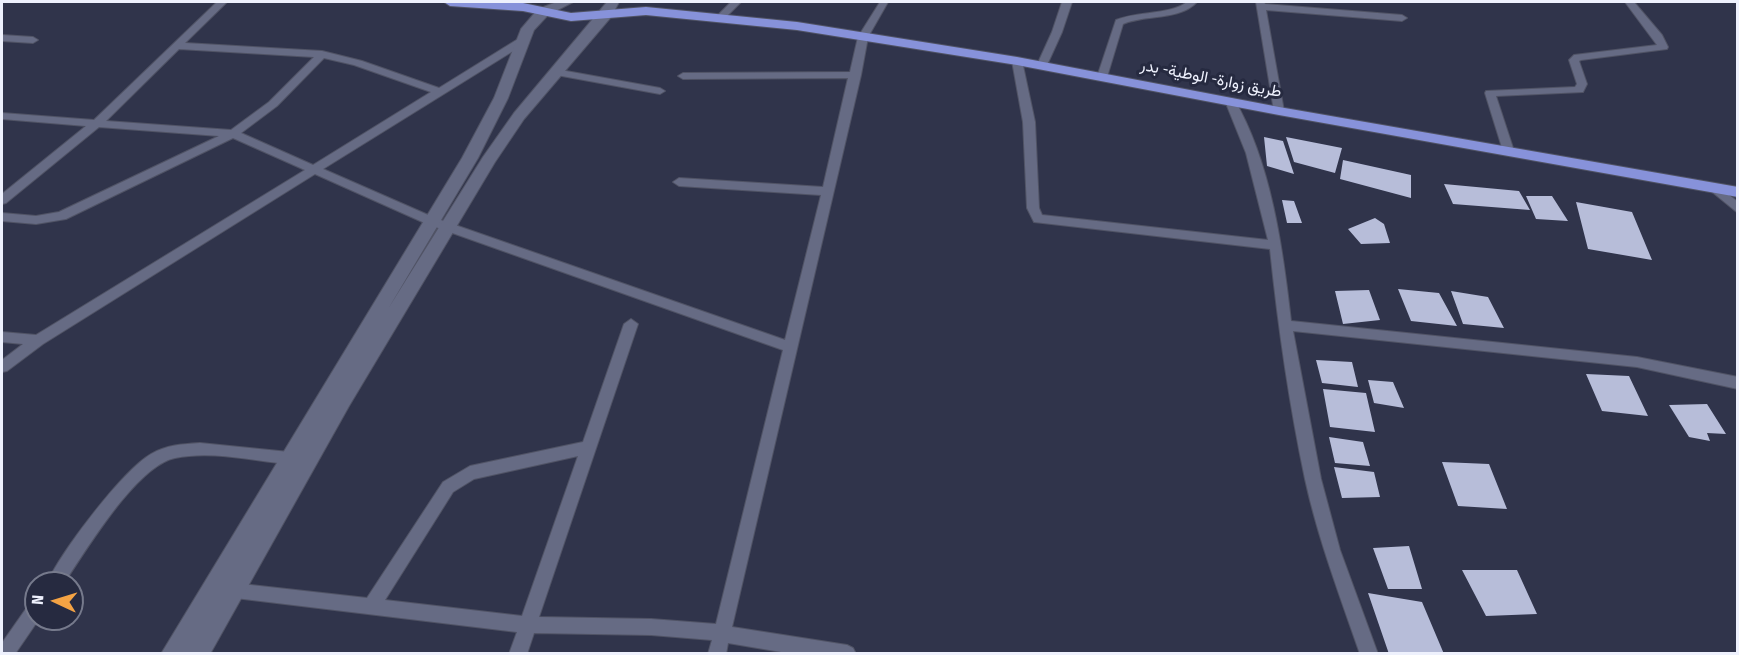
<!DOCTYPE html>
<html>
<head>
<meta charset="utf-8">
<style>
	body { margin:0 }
	#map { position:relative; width:1739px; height:655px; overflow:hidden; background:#30344b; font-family:"Fira Sans Condensed",sans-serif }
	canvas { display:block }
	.frame { position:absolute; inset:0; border:3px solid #eef1fd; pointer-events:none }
	.north { position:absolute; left:24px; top:571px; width:60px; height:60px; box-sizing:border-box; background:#262a40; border:2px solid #767a8c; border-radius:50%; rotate:274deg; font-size:16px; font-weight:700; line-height:24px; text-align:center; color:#eef1fd }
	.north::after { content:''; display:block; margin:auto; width:21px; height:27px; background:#f4a344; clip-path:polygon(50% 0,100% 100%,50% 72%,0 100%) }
</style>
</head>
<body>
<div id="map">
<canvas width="1739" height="655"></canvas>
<div class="frame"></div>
<div class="north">N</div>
</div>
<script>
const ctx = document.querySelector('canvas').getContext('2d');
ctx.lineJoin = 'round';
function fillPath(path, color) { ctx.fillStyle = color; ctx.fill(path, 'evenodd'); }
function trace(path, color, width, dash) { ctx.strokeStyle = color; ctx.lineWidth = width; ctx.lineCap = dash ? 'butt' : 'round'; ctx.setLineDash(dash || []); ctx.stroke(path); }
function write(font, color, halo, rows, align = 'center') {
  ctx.font = font + ' "Fira Sans Condensed",Vazirmatn,sans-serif'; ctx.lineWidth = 6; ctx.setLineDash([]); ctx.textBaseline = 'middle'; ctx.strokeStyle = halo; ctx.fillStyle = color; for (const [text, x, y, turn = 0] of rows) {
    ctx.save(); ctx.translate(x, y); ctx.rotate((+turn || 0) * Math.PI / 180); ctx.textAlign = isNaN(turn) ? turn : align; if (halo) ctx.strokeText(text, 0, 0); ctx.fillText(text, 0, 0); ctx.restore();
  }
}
fillPath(new Path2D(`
	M1264,137L1283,141L1294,174L1267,166Z
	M1286,137L1342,148L1335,173L1294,162Z
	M1343,160L1411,175V198L1340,179Z
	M1444,184L1519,191L1530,210L1453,204Z
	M1526,196H1552L1568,221L1536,219Z
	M1282,200L1294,201L1302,223H1287Z
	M1576,202L1632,212L1652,260L1588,249Z
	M1375,218L1384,224L1390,243L1361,244L1348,229Z
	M1398,289L1439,293L1457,326L1411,321Z
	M1369,290L1380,320L1343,324L1335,291Z
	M1451,291L1488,297L1504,328L1463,324Z
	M1316,360L1352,362L1358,387L1322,383Z
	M1586,374L1629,376L1648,416L1602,411Z
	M1368,380L1393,382L1404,408L1374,403Z
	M1323,389L1366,393L1375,432L1330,427Z
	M1707,404L1726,434L1707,433L1710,441L1689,437L1669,405Z
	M1329,437L1363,442L1370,466L1335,463Z
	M1442,462L1489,464L1507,509L1458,506Z
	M1334,467L1374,472L1380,497L1342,498Z
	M1409,546L1422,589H1388L1373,548Z
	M1462,570H1517L1537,614L1486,616Z
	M1368,593L1422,602L1444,654H1389Z`), '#b7bdd9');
const minor = new Path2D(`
	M217,2H227L185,43L322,51L362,61L439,88L518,39H526V43L323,169L435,218L785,340L821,195L679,186L673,182L679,178L823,187L848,78L683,79L678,76L683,73L850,72L858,37L880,2H888L868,37L861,75L732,627L847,645L853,648L856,654H793L728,643L726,654H708L712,640L651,635L534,633L527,654H509L517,632L227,597L225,591L227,585L233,583L367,598L443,482L470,466L583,442L624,324L631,319L638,324L539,617L651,619L716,624L783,350L427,224L315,174L43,344L7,371L2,372V360L23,344L2,342V332L36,335L305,170L233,138L66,219L36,224L2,221V213L36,216L59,212L219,136L99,127L6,203L2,204V194L86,126L2,119V113L94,120ZM179,49L314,57L269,102L231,130L106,121ZM324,58L354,65L431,92L313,165L241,133L277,106ZM578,456L522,616L385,600L453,492L474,479Z
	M608,2H619L614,5Z
	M731,2H741L724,19H718V15Z
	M1062,2H1072L1062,32L1047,65L1042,68L1038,67L1037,65L1052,32Z
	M1187,2H1197C1179,21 1146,14 1123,24L1107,77L1106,79H1098L1097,77L1116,20C1137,11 1170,15 1187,2Z
	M1256,2H1264L1265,4L1402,15L1407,18L1402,21L1266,10L1284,111L1279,114L1274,111Z
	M1625,2H1634L1662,35L1668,47L1667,49L1581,60L1579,61L1587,84L1583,92L1496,96L1514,151L1512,154H1504L1485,93L1486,91L1575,87L1577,84L1569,60L1574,55L1657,45Z
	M2,35L33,37L38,40L33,43L2,41Z
	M1017,58L1022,61L1035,122L1039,208L1042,215L1268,240L1246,153L1225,101L1230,98L1234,99C1271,162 1283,249 1291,321L1637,357L1738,377V389L1637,367L1293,331L1321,479L1340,550L1378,654H1360C1340,596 1318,539 1305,479C1289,403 1278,326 1270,249L1034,222L1027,208L1023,122L1012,61Z
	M555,69L660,88L665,91L660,94L551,74L550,72Z
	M1715,184L1738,202V213L1711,191L1709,188L1711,185Z
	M200,443L289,452L294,454L297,458L294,462L289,464C252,461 212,450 175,458C136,466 86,551 64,583H47C61,552 122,471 151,454C166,445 183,444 200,443Z
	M36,601V619H39L15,654H2V643L30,603Z`);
const tertiary = new Path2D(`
	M557,2H573L548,15L534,30L508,98L478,158L388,309L483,157L514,113L607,2H619L611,17L524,119L495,162L349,406L210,654H161L462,158L494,98L521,29L538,9Z`);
const trunk = new Path2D(`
	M444,2L523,3L571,13L646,7L797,22L1017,57L1279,107L1738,187V197L1279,115L1017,65L797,30L646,15L571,21L523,11L450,6Z`);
trace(minor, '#505365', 2);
trace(tertiary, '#505365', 2);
trace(trunk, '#505365', 2);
fillPath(minor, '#666b84');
fillPath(tertiary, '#666b84');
fillPath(trunk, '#8792da');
write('16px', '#eef1fd', '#262a40', [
	["طريق زوارة- الوطية- بدر",1211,79,11]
]);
</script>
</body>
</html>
